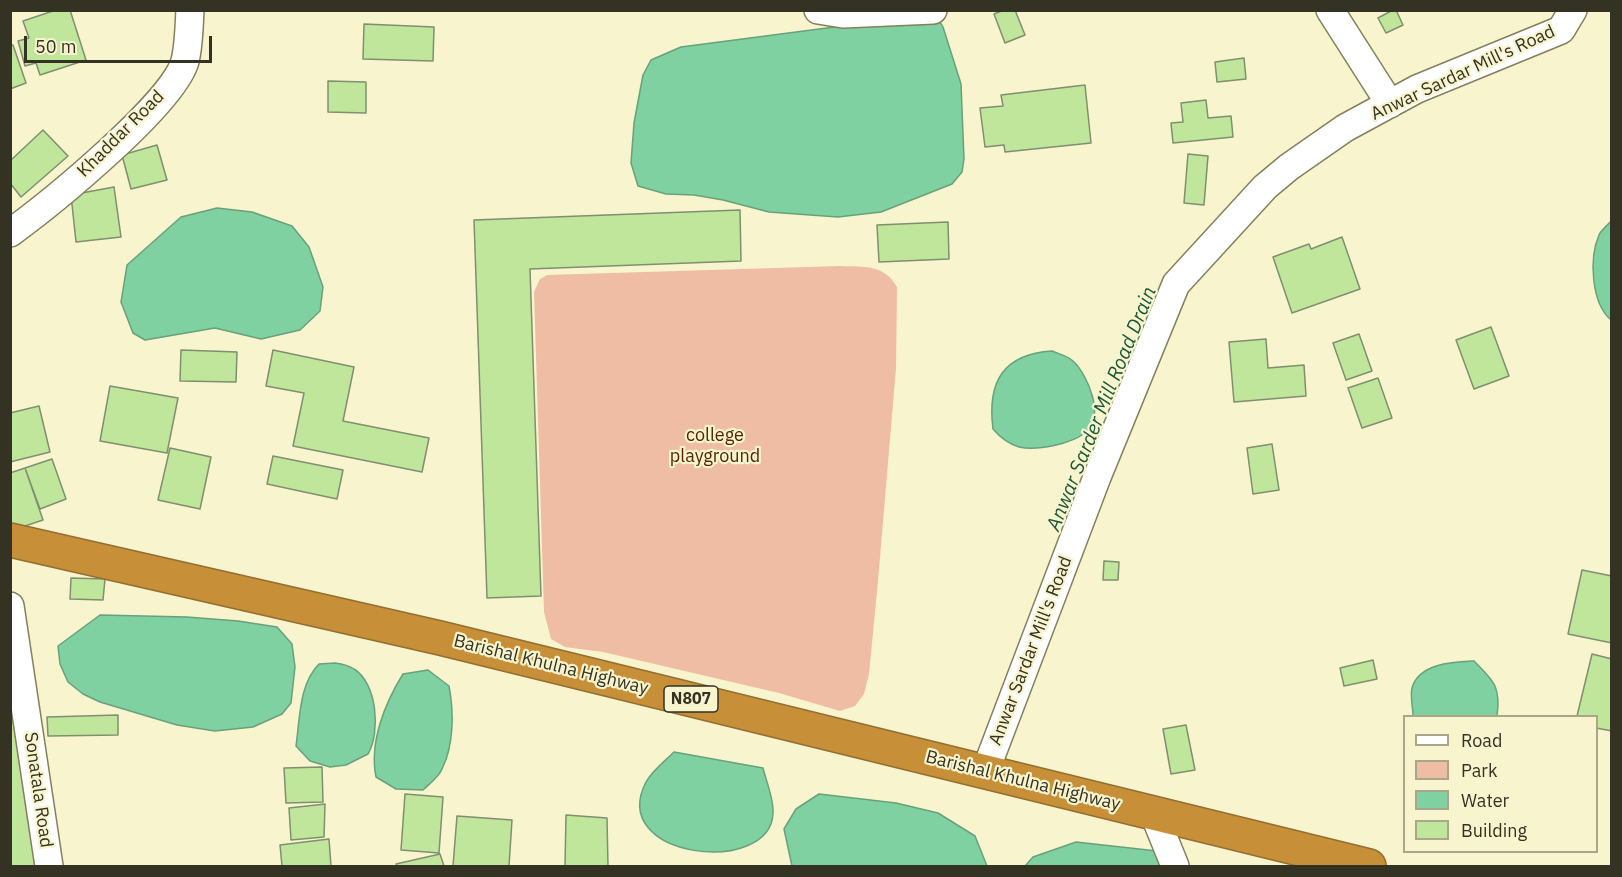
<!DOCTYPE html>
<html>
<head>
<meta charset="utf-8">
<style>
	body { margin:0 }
	#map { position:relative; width:1622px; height:877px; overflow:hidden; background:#f8f4ce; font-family:"IBM Plex Sans",sans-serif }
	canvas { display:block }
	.frame { position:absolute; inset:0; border:12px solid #333223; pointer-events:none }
	.legend { position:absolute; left:1403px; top:715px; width:195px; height:138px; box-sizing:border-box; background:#f8f4ce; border:2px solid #a9a68a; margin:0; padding:8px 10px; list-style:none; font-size:18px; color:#333223 }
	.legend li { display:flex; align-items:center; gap:12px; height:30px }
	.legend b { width:30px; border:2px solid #a9a68a }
	.scale { position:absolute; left:24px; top:36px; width:188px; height:27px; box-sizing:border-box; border:3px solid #333223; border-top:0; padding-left:8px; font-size:18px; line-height:21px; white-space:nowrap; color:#333223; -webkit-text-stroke:4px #f8f4ce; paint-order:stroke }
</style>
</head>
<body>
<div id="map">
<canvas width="1622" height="877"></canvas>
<div class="frame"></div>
<ul class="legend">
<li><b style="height:8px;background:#fff"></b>Road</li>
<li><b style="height:16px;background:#efbda4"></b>Park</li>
<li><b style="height:16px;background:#7fd1a1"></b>Water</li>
<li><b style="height:16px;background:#c0e69b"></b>Building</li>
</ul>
<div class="scale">50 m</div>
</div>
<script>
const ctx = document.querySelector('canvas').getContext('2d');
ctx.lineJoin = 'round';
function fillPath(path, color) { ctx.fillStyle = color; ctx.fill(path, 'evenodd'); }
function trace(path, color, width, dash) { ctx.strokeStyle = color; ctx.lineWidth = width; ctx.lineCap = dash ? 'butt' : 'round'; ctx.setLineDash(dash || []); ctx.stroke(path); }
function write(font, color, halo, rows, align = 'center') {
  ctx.font = font + ' "IBM Plex Sans",sans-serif'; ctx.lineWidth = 4.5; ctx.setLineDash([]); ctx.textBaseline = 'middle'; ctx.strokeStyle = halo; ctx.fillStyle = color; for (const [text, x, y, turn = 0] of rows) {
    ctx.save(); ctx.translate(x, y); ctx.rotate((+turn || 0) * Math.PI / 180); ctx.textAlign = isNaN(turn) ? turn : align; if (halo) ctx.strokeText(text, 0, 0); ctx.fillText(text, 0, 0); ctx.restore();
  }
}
fillPath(new Path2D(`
	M840,266C864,267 884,264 897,287L896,368L878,581L869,674L864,694L855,706L840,711L779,693L603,652L565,647L551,639L544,612L534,292L540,279L547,275Z`), '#efbda4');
const water = new Path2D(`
	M919,16L939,20L943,27L961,84L964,159L962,172L952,184L881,212L838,217L769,212L723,200L694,195L666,194L638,186L631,163L634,123L643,75L651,60L681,47Z
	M217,208L252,212L292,226L309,247L323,287L320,311L300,330L261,339L215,328L145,340L133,333L121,302L127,265L181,217Z
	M1611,221V320C1591,303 1589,258 1599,235C1601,230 1608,225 1611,221Z
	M1052,351C1059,354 1068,356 1073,361C1088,375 1105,416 1086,432C1072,444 1037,451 1019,447C1009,444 999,436 993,429C987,382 1003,354 1052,351Z
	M100,615L187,617L238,621L277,627L292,644L295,667L291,703L282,714L253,727L215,731L177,725L100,702L83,694L68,682L60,664L58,646Z
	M1474,661C1494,681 1501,687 1497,716H1413C1413,708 1410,696 1412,688C1419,663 1454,662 1474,661Z
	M335,663C342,664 348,665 354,669C377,683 381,732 368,754L346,765L330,767L310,761L296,746C300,718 299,684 319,664Z
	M428,670L449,686C454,712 454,745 442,769C439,777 429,784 423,790L396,789L376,777C369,742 385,703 403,674Z
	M674,752L763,768C766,781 774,799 773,813C771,877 606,859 646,782C652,771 665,761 674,752Z
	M819,794L896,803L938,813L975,836L987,866H792L784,829L796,809Z
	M1076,842L1157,851L1182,866H1025L1033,857Z`);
fillPath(water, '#7fd1a1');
trace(water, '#68a17b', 1.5);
const building = new Path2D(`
	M56,10H70L86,60L40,75L36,63L25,66L18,41L29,38L23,21Z
	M1004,10H1015L1025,35L1005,43L994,14Z
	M1393,10H1396L1403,25L1386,33L1378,18Z
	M364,24L434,27L433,61L363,59Z
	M13,45L26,83L10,89V46Z
	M1244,58L1246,79L1217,82L1215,62Z
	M328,81L366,82V113L328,112Z
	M1085,85L1091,143L1005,152L1004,145L985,147L980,108L1003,106L1001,95Z
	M1206,100L1208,118L1231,116L1233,137L1173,143L1171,123L1183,122L1181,103Z
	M43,130L68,156L21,197L10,183V161Z
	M157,145L167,180L131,189L122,155Z
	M1188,154L1208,156L1204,205L1184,203Z
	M114,187L121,237L76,242L71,195Z
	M740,210L741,261L530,269L541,596L487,598L474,220Z
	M948,222L949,259L879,262L877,225Z
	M1342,237L1360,289L1292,313L1273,257L1309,244L1311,249Z
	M1491,327L1509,376L1474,389L1456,340Z
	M1359,334L1372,371L1346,380L1333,343Z
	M1266,339L1268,368L1304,365L1306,396L1234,402L1229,342Z
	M181,350L237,352L236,382L180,381Z
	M273,350L354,367L343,421L429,438L422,472L293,446L304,393L266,386Z
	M1378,378L1392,418L1362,428L1348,388Z
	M110,386L178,398L167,453L100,441Z
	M39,406L50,452L10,462V413Z
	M1272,444L1279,490L1253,494L1247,448Z
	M170,448L211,457L200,509L158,500Z
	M273,456L343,470L337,499L267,484Z
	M52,459L66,499L40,509L25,468Z
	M25,468L43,520L10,531V473Z
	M1104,561L1119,562L1118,580H1103Z
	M1582,570L1612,576V643L1568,634Z
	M71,578L105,579L103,600L70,599Z
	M1592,654L1612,659V731L1596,728V716H1577Z
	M1373,660L1377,679L1344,686L1340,668Z
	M10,703L37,866H10Z
	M118,715V735L48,736L47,717Z
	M1186,725L1195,770L1171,774L1163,729Z
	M322,767L323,802L286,803L284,768Z
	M405,794L443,797L439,853L401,850Z
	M325,804L324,837L291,840L289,808Z
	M566,815L607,818L608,866H565Z
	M457,816L512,820L509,866H453Z
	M329,839L331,866H282L280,845Z
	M440,854L444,866H397L396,864Z`);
fillPath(building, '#c0e69b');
trace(building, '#7f8f70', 1.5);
const minor = new Path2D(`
	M818,10L843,14L933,10
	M1330,10L1390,104
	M10,233C50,204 173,104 185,61C189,45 189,26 190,10
	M10,606L49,866
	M985,772L1097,477L1176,284L1265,187L1289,167L1345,128L1417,89L1561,30L1573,10
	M1154,814L1175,866`);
const highway = new Path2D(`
	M10,540L440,638L1369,866`);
trace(minor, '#84805e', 30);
trace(highway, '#936e31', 36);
trace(minor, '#fff', 27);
trace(highway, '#c78f38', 33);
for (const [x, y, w] of [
	[691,699,54]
]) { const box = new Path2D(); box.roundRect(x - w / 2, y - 13, w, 26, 4.5); ctx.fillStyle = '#f8f4ce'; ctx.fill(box); trace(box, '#333223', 1.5); }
write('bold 16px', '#333223', null, [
	["N807",691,699]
]);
write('18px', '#333223', '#f8f4ce', [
	["Anwar Sardar Mill's Road",1463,73,-25],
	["Khaddar Road",121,134,-45],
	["Anwar Sardar Mill's Road",1031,651,-69],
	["Barishal Khulna Highway",551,665,14],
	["Barishal Khulna Highway",1023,781,14],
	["Sonatala Road",38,790,82]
]);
write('18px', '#542407', '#f8f4ce', [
	["college",715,436],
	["playground",715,457]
]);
write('italic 20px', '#195738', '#f8f4ce', [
	["Anwar Sarder Mill Road Drain",1102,409,-68]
]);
</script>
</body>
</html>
